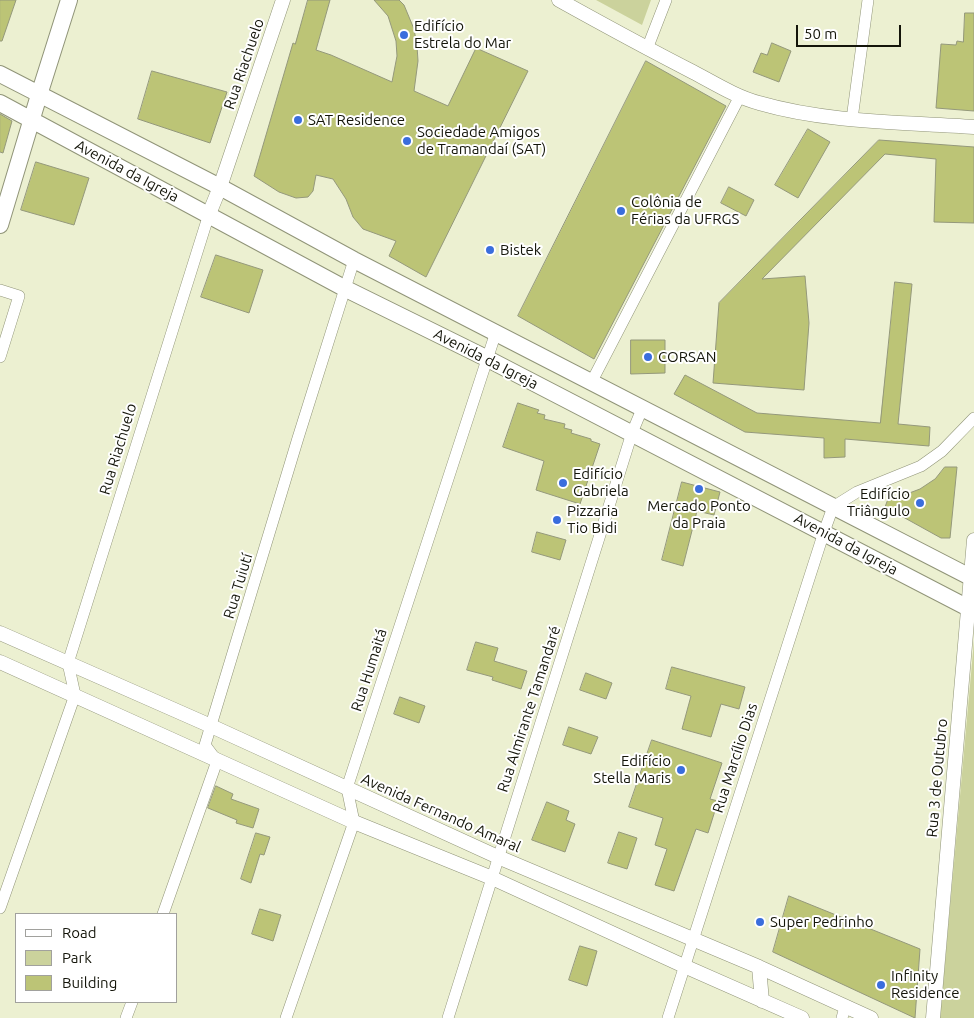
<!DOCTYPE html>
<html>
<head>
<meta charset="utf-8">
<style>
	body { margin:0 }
	#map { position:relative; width:974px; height:1018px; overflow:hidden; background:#ecf0d1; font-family:Ubuntu,sans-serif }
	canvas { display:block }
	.legend { position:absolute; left:15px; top:913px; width:162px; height:90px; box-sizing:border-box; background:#fff; border:1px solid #a1a19d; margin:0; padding:6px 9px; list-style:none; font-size:15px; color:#14150a }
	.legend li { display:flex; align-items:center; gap:10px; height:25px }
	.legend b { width:25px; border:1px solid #a1a19d }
	.scale { position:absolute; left:796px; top:25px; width:105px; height:22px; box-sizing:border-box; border:2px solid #14150a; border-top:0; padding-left:6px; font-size:15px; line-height:18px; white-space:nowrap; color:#14150a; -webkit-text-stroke:4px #fff; paint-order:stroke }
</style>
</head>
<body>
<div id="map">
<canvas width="974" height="1018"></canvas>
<ul class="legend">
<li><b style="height:6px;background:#fff"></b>Road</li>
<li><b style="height:14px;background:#cbd29c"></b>Park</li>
<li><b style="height:14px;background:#bcc476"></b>Building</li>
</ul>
<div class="scale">50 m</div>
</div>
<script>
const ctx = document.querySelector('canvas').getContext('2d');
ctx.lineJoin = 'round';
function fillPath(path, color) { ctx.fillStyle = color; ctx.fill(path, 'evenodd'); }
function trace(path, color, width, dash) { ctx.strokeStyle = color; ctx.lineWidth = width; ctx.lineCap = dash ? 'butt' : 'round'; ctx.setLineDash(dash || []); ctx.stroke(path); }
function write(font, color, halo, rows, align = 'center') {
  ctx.font = font + ' Ubuntu,sans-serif'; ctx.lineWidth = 4; ctx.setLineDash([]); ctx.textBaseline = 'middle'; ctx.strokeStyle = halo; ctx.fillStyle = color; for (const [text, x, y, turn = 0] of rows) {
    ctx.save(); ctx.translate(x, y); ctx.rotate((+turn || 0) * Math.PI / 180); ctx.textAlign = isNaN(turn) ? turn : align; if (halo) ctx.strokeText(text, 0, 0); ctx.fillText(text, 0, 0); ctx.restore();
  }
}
fillPath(new Path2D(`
	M596,0H651L642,25Z
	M974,641V1018H940Z`), '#cbd29c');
const building = new Path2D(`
	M0,0H16L2,41H0Z
	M308,0H330L316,50L331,55L392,82L397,56L396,41L388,16L374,0H399L404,5L414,29L417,46L418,61L414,91L448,106L476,48L528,71L426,277L389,256L396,241L363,229L353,217L346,199L333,179L316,175L313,191L308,197L296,198L279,192L254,176L293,43L295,44Z
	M965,13H974V111L936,108L941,44L956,45L957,41L963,42Z
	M772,43L791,51L779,82L753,72L761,53L767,55Z
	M646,61L726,106L594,359L518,316Z
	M152,71L227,92L210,143L138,119Z
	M0,114L12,121L3,153L0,152Z
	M808,129L830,142L798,198L775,185Z
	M879,140L974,147V223L934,222L936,159L885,154L762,279L805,276L809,323L804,390L713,383L719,303Z
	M36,162L89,178L74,225L21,210Z
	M729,187L754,200L746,216L721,203Z
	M216,255L263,270L249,313L201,297Z
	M895,282L912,284L898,424L930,427L929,446L845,439V457L824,458V438L745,432L674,394L685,375L757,413L880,423Z
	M631,340H665V373L631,374Z
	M518,403L539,410L537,413L545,415L544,419L565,424L564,428L572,430L571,433L591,439V441L600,444L580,504L536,490L544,461L503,447Z
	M945,467H957L950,538H941L885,507L888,499L896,498L920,489L935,479Z
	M682,482L720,492L714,515L697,511L683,566L662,560Z
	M537,532L566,540L560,560L532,552Z
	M476,642L498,648L494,661L527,671L521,689L492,680L493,677L467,670Z
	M672,667L745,687L739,709L721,704L711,737L682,729L691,696L666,689Z
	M586,673L612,683L606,699L580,690Z
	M400,697L425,706L419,723L394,714Z
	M569,727L598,737L591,754L563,745Z
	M652,740L722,763L710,799L718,801L708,833L696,829L674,891L655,885L667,849L655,845L663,818L629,807Z
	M216,786L233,794L231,799L259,809L253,828L236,823L237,820L208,808Z
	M547,802L569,811L566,820L575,824L565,852L532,840Z
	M619,832L637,838L627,869L608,863Z
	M256,833L270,837L264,855L260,854L251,883L241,879Z
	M789,896L920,949L915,1018L773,952Z
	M260,909L281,915L273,941L252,934Z
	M580,946L597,951L587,986L569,980Z`);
fillPath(building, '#bcc476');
trace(building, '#94987b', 1);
const minor = new Path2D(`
	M647,49L666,0
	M852,119L868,0
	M0,290L19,296L0,357
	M592,381L740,96
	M0,908L75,695L68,663L209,214
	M163,914L217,761L205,745L298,438L354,260
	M126,1018L132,1002
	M286,1018L354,822L347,788L496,332
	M448,1018L632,433L642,409
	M668,1018L824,532L833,507L857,492L921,466L942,451L974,418
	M842,1018L845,1007`);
const tertiary = new Path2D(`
	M559,0C604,25 648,49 693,72C714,83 736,97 759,103C828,123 903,122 974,127
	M209,214L220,187L283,0
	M0,633L211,726L498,857L759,967L871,1018
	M0,662L354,822L492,878L684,966L802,1018
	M759,967L762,1001
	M933,1018L974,540`);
const secondary = new Path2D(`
	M0,74L220,187L354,260L974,579
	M0,103L344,288L486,358L974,611
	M0,225L39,95L69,0`);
trace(minor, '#909478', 12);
trace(tertiary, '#909478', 15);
trace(secondary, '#909478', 18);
trace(minor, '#fff', 11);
trace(tertiary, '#fff', 14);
trace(secondary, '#fff', 16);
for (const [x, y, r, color] of [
	[404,35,5,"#3a6ddd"],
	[298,120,5,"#3a6ddd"],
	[407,141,5,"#3a6ddd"],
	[621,211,5,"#3a6ddd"],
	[490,250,5,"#3a6ddd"],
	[648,357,5,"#3a6ddd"],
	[563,483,5,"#3a6ddd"],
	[699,489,5,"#3a6ddd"],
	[920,503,5,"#3a6ddd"],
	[557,520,5,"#3a6ddd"],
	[681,770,5,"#3a6ddd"],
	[760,922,5,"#3a6ddd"],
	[881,985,5,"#3a6ddd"]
]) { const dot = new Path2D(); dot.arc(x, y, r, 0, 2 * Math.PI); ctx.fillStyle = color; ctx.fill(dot); trace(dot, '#fff', 2); }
write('15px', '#14150a', '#fff', [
	["Edifício",414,26],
	["Estrela do Mar",414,43],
	["SAT Residence",308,120],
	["Sociedade Amigos",417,132],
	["de Tramandaí (SAT)",417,149],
	["Colônia de",631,202],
	["Férias da UFRGS",631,219],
	["Bistek",500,250],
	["CORSAN",658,357],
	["Edifício",573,474],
	["Gabriela",573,491],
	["Edifício",910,494,"right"],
	["Triângulo",910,511,"right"],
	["Mercado Ponto",699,506,"center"],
	["da Praia",699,523,"center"],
	["Pizzaria",567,511],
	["Tio Bidi",567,528],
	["Edifício",671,761,"right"],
	["Stella Maris",671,778,"right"],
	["Super Pedrinho",770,922],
	["Infinity",891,976],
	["Residence",891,993]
], 'left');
write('15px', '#14150a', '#fff', [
	["Rua Riachuelo",244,64,-71],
	["Avenida da Igreja",127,171,28],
	["Avenida da Igreja",486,359,27],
	["Rua Riachuelo",118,449,-73],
	["Avenida da Igreja",846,544,28],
	["Rua Tuiutí",238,586,-73],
	["Rua Humaitá",369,670,-72],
	["Rua Almirante Tamandaré",529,709,-72],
	["Rua Marcílio Dias",735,758,-72],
	["Rua 3 de Outubro",937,778,-85],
	["Avenida Fernando Amaral",441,813,24]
]);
</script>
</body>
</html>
